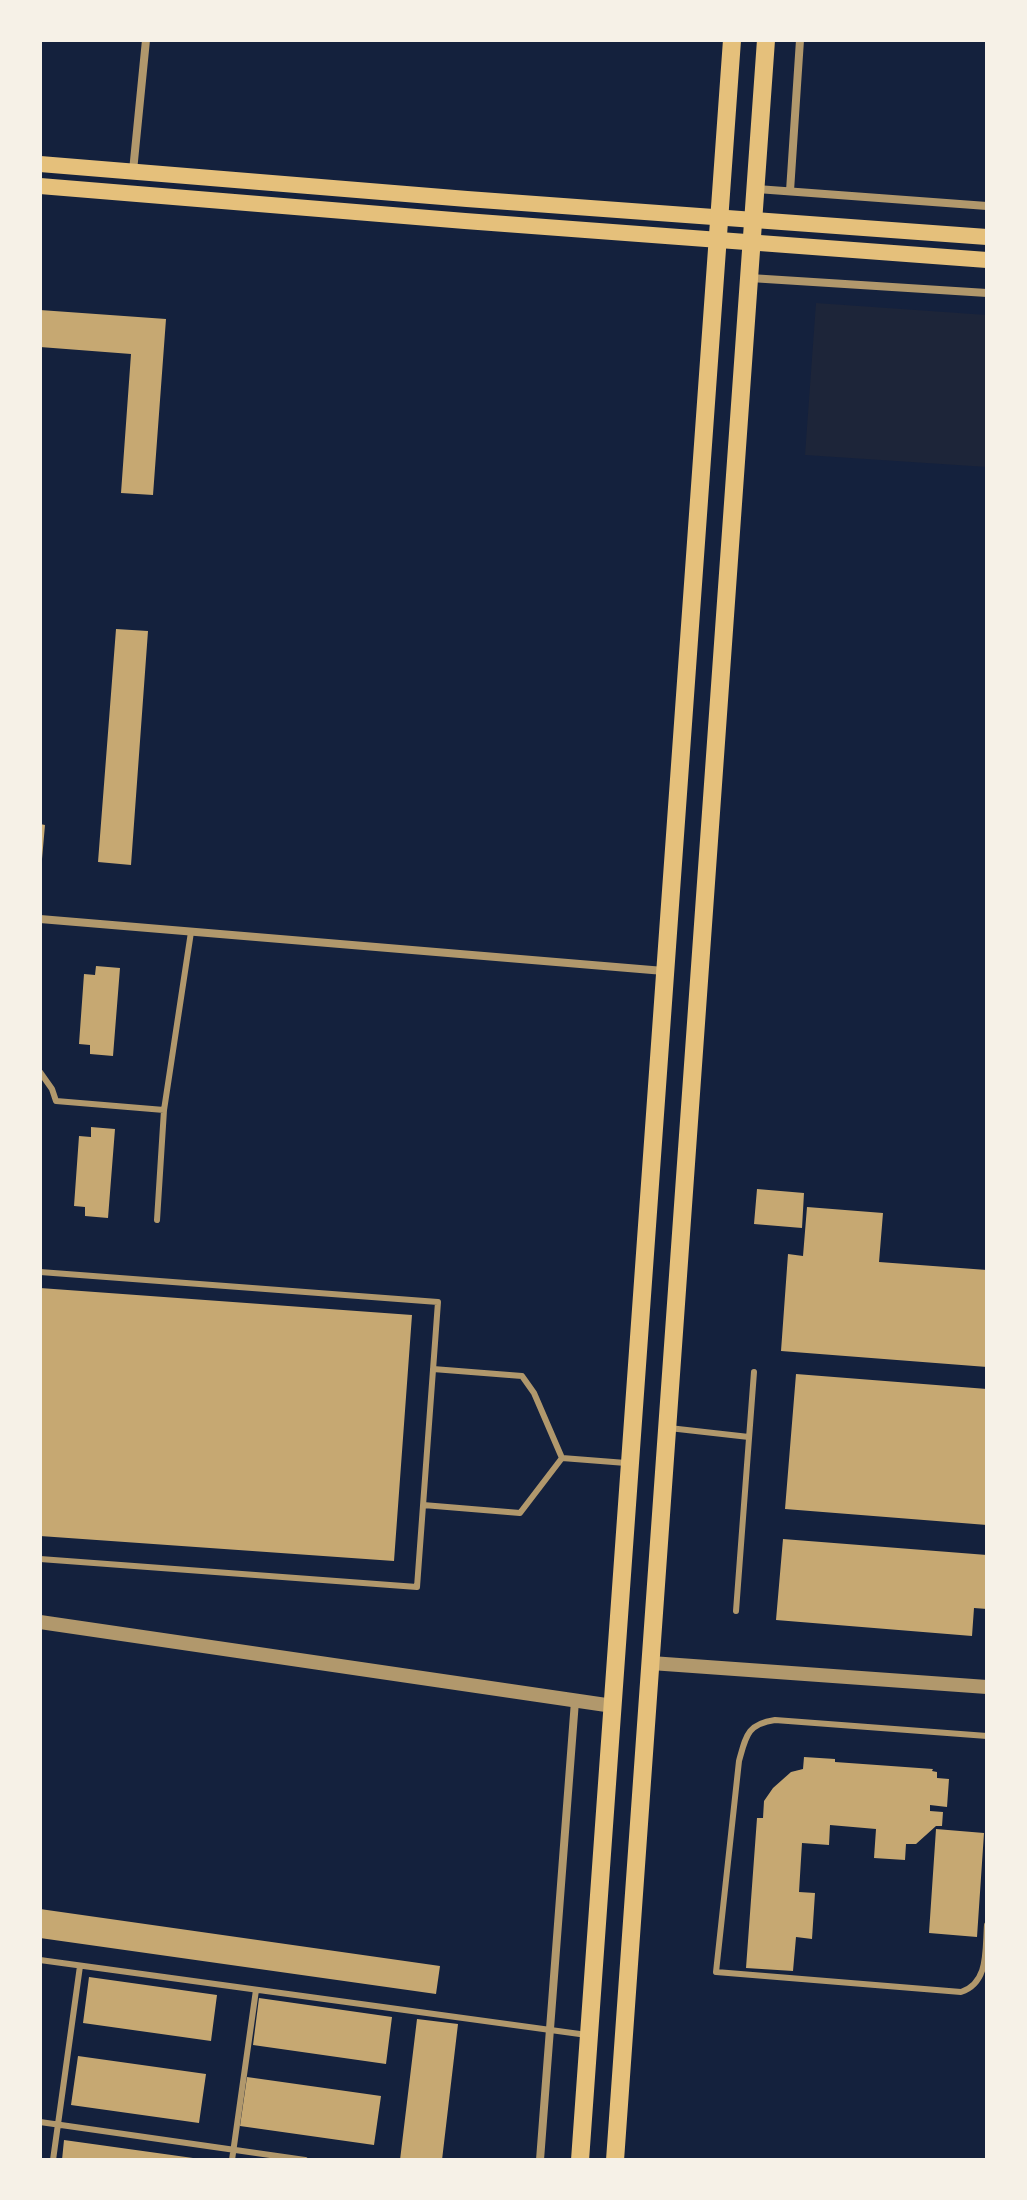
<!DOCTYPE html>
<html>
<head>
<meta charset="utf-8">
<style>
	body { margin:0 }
	#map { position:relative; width:1027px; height:2200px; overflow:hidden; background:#14213d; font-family:"IBM Plex Sans",sans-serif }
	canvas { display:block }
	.frame { position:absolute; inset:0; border:42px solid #f6f1e7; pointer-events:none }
</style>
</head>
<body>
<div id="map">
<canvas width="1027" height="2200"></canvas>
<div class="frame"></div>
</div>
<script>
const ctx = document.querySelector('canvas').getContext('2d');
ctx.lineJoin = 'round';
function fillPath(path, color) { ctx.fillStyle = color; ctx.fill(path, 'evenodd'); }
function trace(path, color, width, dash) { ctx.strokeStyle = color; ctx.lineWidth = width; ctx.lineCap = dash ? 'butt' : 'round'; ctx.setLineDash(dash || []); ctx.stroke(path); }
fillPath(new Path2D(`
	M816,303L987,315V467L805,455Z`), '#1d2539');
fillPath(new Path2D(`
	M40,310L166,319L153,495L121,493L131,354L40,347Z
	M116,629L148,631L131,865L98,862Z
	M40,824L45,825L42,859H40Z
	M96,966L120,968L113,1056L90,1054V1045L79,1044L84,974L95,975Z
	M91,1127L115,1129L108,1218L85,1216V1207L74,1206L79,1136L91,1137Z
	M757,1189L804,1193L802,1228L754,1224Z
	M807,1207L883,1213L879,1262L987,1270V1367L781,1351L788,1254L803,1256Z
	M40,1288L412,1315L394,1561L40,1536Z
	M796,1374L987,1389V1525L785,1509Z
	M783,1539L987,1555V1609L974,1608L972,1636L776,1620Z
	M804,1757L835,1759V1762L933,1769L932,1771L937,1772V1778L949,1779L947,1807L930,1805V1811L943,1812L942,1826H936L916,1844H906L905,1860L874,1858L876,1829L830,1825L829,1845L802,1843L799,1892L815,1893L812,1939L796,1937L793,1971L746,1968L757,1818H763L764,1801L773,1788L791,1772L803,1769Z
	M936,1829L984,1833L977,1937L929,1933Z
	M40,1909L440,1966L436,1994L40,1938Z
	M89,1977L217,1995L211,2041L83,2023Z
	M259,1998L392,2017L386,2064L253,2045Z
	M417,2019L458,2024L442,2160H400Z
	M78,2056L206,2074L199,2123L71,2105Z
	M247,2077L381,2096L374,2145L240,2126Z
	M64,2140L193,2158V2160H62Z`), '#c6a872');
trace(new Path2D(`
	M40,1072L52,1089L56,1101L164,1110
	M157,1220L164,1110L191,932
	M40,1272L438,1302L417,1587L40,1559
	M669,1428L749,1437
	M562,1458L626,1463
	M423,1505L520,1513L562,1458L534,1393L522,1376L433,1369
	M736,1611L754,1372
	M987,1736L775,1720C747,1724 746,1736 739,1761L716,1972L961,1992C989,1983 985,1950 987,1925
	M40,1960L587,2035
	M40,2122L305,2160
	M53,2160L80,1966
	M232,2160L256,1990`), '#b1986c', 6);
trace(new Path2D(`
	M133,171L146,40
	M757,189L987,206
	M790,191L800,40
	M750,278L987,293
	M40,919L664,971
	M540,2160L575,1701`), '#b1986c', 8);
trace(new Path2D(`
	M40,1622L613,1706
	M651,1663L987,1687`), '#b1986c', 14);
trace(new Path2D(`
	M40,164L467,199L987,237
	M40,186L465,221L987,260`), '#e5c07b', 16);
trace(new Path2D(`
	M580,2160L732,40
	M615,2160L766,40`), '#e5c07b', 18);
</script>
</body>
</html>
